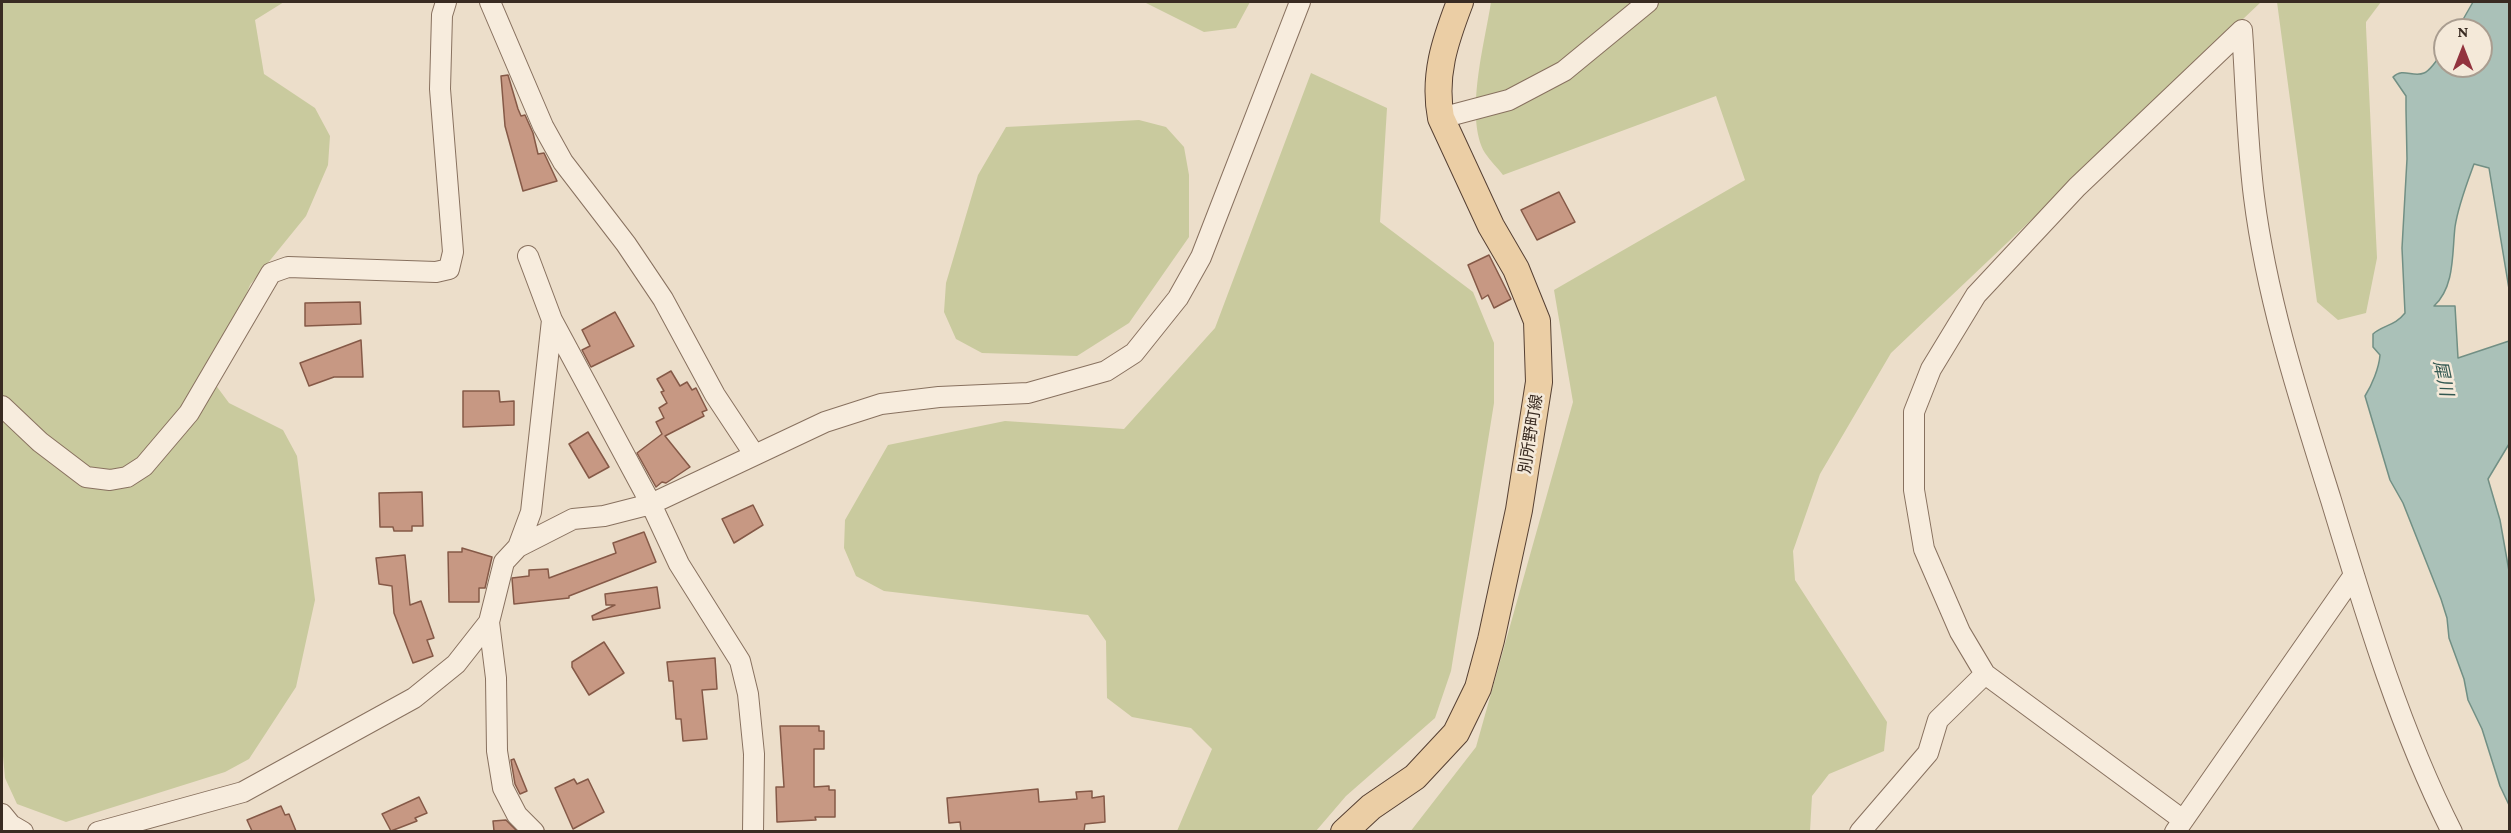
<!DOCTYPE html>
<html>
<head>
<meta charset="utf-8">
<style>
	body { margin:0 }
	#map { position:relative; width:2511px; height:833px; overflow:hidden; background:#ecdeca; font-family:"Crimson Pro",serif }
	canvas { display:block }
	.frame { position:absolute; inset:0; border:3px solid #392b22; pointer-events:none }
	.north { position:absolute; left:2433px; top:18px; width:60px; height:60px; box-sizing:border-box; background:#f4e9d9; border:2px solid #a99d90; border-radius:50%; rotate:0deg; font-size:16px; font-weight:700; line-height:24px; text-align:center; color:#392b22 }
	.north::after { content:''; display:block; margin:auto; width:21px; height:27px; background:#92333e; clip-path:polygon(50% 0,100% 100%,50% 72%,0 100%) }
</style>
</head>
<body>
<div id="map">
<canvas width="2511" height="833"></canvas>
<div class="frame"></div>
<div class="north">N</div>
</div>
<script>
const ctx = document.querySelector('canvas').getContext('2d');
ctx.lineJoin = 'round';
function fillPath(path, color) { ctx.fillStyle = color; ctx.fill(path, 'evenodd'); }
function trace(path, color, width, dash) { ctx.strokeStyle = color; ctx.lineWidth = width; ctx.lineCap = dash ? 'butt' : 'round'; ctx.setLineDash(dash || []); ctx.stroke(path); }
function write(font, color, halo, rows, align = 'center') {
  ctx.font = font + ' "Crimson Pro","Noto Sans JP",serif'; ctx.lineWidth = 5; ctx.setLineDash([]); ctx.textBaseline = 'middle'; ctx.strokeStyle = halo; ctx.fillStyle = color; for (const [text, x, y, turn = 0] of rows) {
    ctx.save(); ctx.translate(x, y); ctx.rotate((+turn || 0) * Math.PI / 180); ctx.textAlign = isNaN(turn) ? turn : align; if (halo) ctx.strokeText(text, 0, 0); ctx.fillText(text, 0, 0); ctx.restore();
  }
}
fillPath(new Path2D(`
	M2,2H284L255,20L264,74L315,108L330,136L328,165L306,216L250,285L212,380L229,403L283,430L297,456L315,600L296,687L249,759L225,772L66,822L17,804L5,778L2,745Z
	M1144,2H1250L1236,28L1204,32Z
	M1491,2H2261L1891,353L1820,474L1793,551L1795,580L1887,722L1884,751L1829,774L1812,796L1810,831L1410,832L1476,747L1573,402L1554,290L1745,180L1716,96L1503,175C1498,168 1490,161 1485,153C1464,117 1485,42 1491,2Z
	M2277,2H2381L2366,22V27L2377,258L2366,313L2338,320L2317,302Z
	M1311,73L1387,108L1380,222L1473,292L1494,343V403L1451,671L1435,718L1346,796L1316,831H1177L1212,749L1191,728L1132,717L1107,698L1106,641L1088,615L884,591L856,576L844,548L845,520L888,445L1005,421L1124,429L1215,328Z
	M1139,120L1166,127L1184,147L1189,175V237L1129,323L1077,356L982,353L956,339L944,312L946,283L978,175L1006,127Z`), '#c9ca9e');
const water = new Path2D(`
	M2473,2H2509V289L2489,168L2474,164C2467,183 2458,206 2455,227C2452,253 2455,287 2434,306H2455L2458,358L2509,341V444L2488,479L2500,520L2509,571V805L2500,786L2482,729L2468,700L2464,679L2449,638L2447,618L2441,599L2403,503L2390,480L2365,396C2372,385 2379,368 2380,355L2373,347V334C2383,325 2395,326 2405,313L2402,248L2407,159L2406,110V96L2393,77C2403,67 2413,78 2424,73C2432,70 2440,55 2445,48V66H2481V30H2457Z`);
fillPath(water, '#aac1b8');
trace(water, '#718f84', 1.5);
const building = new Path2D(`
	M508,75L518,109L521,116L525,115L533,133L538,154L544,153L557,181L523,191L505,126L501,76Z
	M1559,192L1575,222L1537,240L1521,210Z
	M1489,255L1511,299L1494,308L1488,295L1482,299L1468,265Z
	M360,302L361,324L305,326V303Z
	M615,312L634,346L591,367L582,350L590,346L582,330Z
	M361,340L363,377H334L309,386L300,363Z
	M671,371L680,386L687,382L692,390L696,388L707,410L702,412L704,416L665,436L690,467L666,483L662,482L656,487L637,453L662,434L656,422L664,418L659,408L667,403L661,392L664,391L657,379Z
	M463,391H499L500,402L514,401V425L463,427Z
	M588,432L609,467L589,478L569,444Z
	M422,492L423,526H412V531H394L393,527H380L379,493Z
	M753,505L763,525L734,543L722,519Z
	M644,532L656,562L569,596V598L514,604L512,578L529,576V570L548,569L549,578L616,553L613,543Z
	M462,548L492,557L485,588H479V602H449L448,552H462Z
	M405,555L410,605L421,601L434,638L427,640L433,656L413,663L394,613L392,586L379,584L376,558Z
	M657,587L660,608L593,620L592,616L615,605H606L605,594Z
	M604,642L624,673L589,695L572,667V662Z
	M715,658L717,689L702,690L707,739L683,741L681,719H676L673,681H669L667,662Z
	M780,726H819V731H824V749H814V787L829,786V790H835V817H815L816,820L777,822L776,787H784Z
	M514,759L527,791L520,794L515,784L511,760Z
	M574,779L577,784L588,779L604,812L573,829L555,788Z
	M1038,789L1039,802L1077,799L1076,792L1092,791V798L1104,796L1105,822L1085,824L1084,831H961L960,822L949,823L947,798Z
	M419,797L427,813L415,818L417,821L391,831L382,814Z
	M281,806L285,815L289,814L296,831H252L247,820Z
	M506,820L517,831H494L493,821Z`);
fillPath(building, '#c79883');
trace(building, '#855947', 1.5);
const minor = new Path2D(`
	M490,2L543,126L563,162L626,244L663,299L715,395L754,454
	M1441,118L1509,100L1564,71L1648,2
	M528,256L552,320L651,504L679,564L740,661L748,694L754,754L753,832
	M2,406L40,442L86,477L110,480L127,477L144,466L189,413L271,273L288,267L436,272L449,269L453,252L440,89L442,15L446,2
	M518,547L531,512L552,320
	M489,622L496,678L497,751L503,788L517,815L534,832
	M2,814L11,825L23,832
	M2183,820L1985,674L1960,632L1924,549L1914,490V412L1931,369L1976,295L2077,187L2242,30C2246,86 2247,142 2254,197C2267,301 2300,401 2331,500C2365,612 2399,727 2452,832
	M98,832L243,792L414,698L456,664L489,622L504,562L518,547L573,519L604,516L651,504L825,422L881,404L939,397L1028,393L1106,371L1134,353L1178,298L1201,257L1300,2
	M1860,832L1928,753L1938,720L1985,674
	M2175,832L2354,575`);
const major = new Path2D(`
	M1344,832L1371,807L1415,777L1456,733L1478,688L1491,640L1519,510L1539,382L1537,321L1516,269L1491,226L1441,118C1433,76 1445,41 1460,2`);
trace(minor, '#88715f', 22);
trace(major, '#564033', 28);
trace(minor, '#f7ecdd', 20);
trace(major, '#ebcea5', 26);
write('16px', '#392b22', '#f4e9d9', [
	["別所野町線",1531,434,-81]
]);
write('italic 18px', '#325851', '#f4e9d9', [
	["犀川",2443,378,78]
]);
</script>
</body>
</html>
